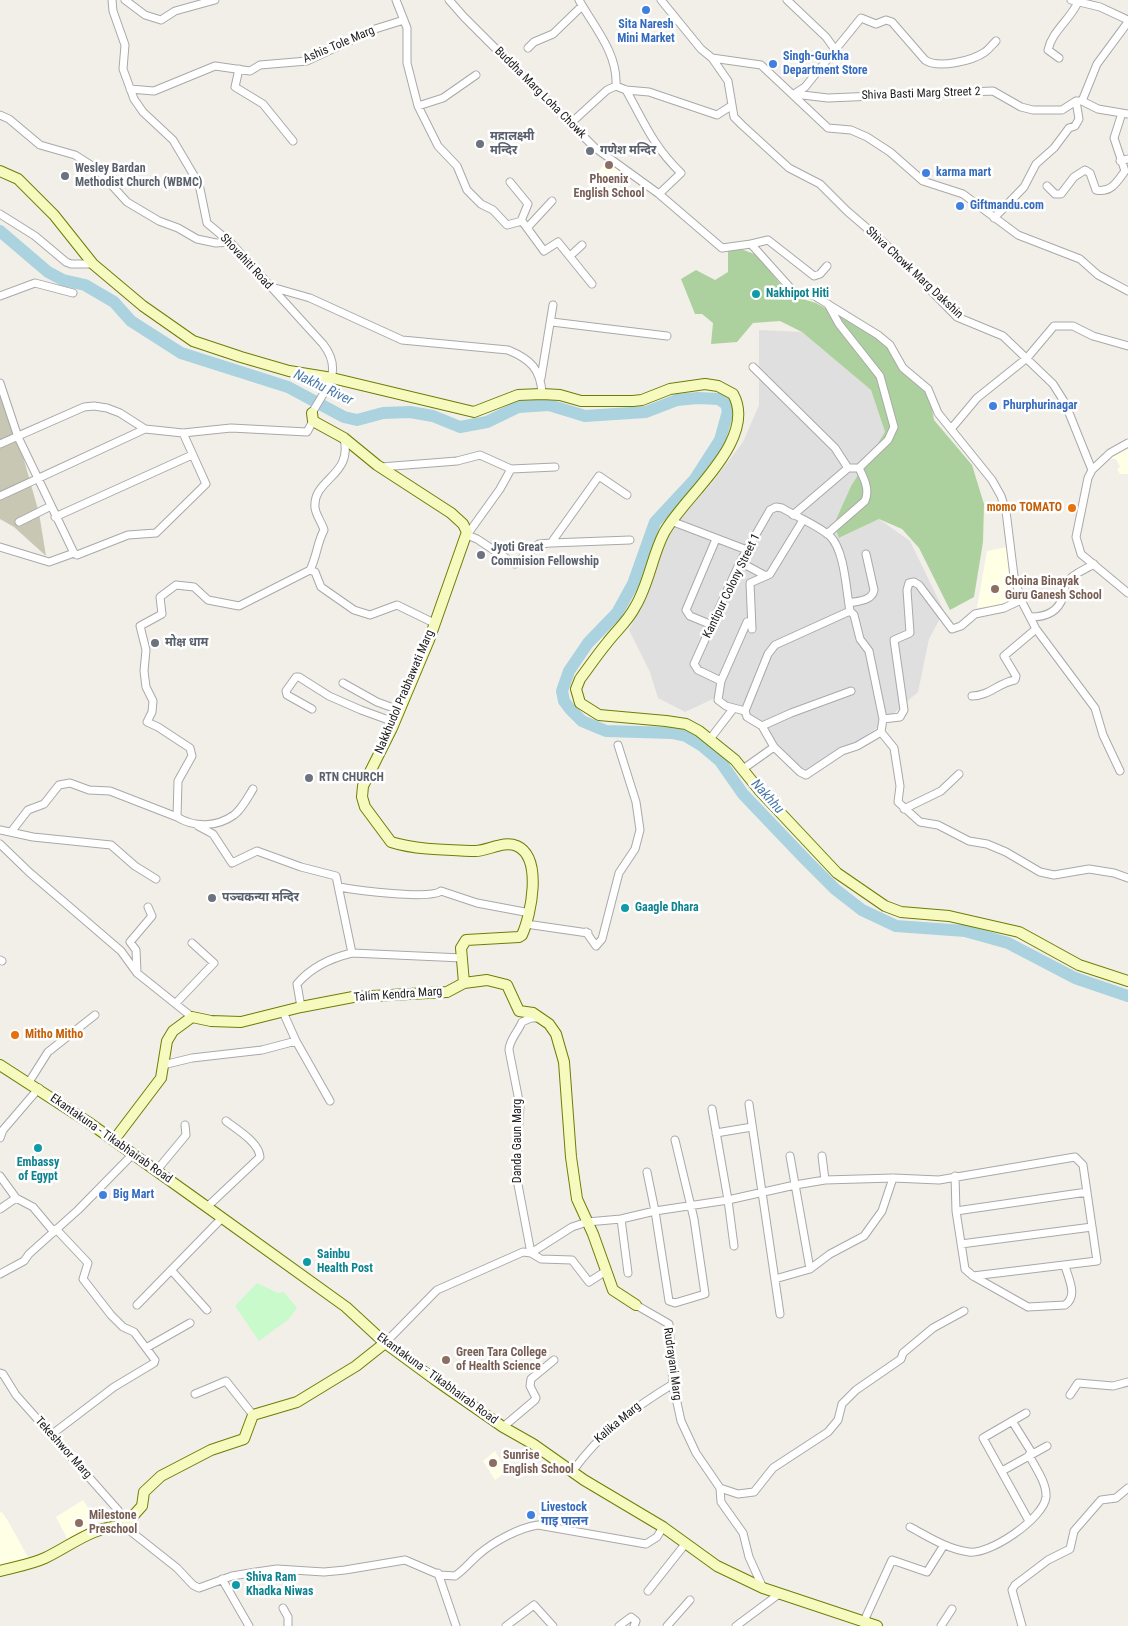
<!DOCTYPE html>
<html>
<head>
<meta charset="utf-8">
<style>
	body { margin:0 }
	canvas { display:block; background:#f2efe9 }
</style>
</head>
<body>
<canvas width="1128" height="1626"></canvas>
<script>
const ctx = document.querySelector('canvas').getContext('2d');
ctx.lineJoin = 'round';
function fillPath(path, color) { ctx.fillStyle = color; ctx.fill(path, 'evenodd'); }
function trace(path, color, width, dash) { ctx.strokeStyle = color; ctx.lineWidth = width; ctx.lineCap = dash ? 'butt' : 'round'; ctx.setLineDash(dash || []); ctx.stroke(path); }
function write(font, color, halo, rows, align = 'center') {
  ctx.font = font + ' "Roboto Condensed","Noto Sans Devanagari",sans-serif'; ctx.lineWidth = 5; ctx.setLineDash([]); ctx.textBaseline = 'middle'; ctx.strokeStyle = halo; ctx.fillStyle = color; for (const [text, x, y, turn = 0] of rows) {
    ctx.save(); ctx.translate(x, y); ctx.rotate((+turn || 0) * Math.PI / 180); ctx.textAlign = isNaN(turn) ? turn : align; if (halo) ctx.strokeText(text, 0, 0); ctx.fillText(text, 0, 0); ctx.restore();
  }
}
fillPath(new Path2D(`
	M759,330L802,332L871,390L885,432L851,486L834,524L840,538L879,519L910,541L944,611L929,639L918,692L878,727L805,780L775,753L762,729L715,698L685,712L658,698L650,672L629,630L651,586L670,530L711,484L743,442L759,405Z`), '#e0dfdf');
fillPath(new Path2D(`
	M608,159L623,171L616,178L612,175L607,180L598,172Z
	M1128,443V474H1120L1117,469L1120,467L1116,459L1108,458Z
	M1007,547L1011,604L977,608L987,551Z
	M495,1451L507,1471L495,1480L483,1461Z
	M83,1500L102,1529L70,1544L56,1517Z
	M2,1512L8,1521L29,1559L0,1565V1513Z`), '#ffffe5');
fillPath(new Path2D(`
	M0,386L11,414L39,513L46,556L14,527L0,519Z`), '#c7c7b4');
fillPath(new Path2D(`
	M741,249L757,255L789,295L816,303L884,341L929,394L934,420L972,465L984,504L983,542L974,597L950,610L919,548L902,529L879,519L839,538L834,524L851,486L885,432L871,390L802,332L780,321L753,323L737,342L711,344L713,323L702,314H695L681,279L696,270L715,280L728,272V251Z`), '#add19e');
fillPath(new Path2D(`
	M257,1283L278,1293L284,1292L297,1308L289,1319L259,1341L235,1306Z`), '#c8facc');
trace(new Path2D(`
	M0,231L48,272L63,280L85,285L114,302L131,321L181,353L288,387L344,417L357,420L383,413L410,412L433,416L460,427L487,422L518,407L549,405L585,416L646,412L677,400L698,398L719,399L726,404L728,411L720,440L695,479L655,522L633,584L617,613L588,643L569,671L562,691L564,701L570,709L582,721L606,731L672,733L686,736L701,745L720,761L743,794L806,860L835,889L862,910L896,926L965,931L1008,943L1075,978L1128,996`), '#aad3df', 12);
const street = new Path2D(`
	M112,0L113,11L125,45L123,69L134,99L143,112L173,140L199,184L207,223L231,243L323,344C344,371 326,388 312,413
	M125,0L145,15L161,20L175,11L215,0
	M396,0L407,28V63L418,106L438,146L457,166L467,190L481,204L493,210L507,225L522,221L544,251L558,242L592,284
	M449,0L464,17L594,147L659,194L722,248L751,244L794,292L813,295L878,335L890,345L903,368L928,389L938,413L992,480L1001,496L1006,511L1014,576L1021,600L1036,629L1095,708L1103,735L1120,771
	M579,0C594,27 618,53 616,86
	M661,0L701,49L712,58L728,81L734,117L742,125L789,168L820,184L847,211L883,242L957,317L1003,336L1053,384L1065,403L1092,470L1088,478L1076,537L1081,554L1128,593
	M787,0L826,37L836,51
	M1071,0L1100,7L1128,20
	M528,48L534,42L553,34L582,6
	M712,58L761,65L828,128L851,130L867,137L890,152L923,181L963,194L1018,235L1080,259L1098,275L1128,291
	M1059,58L1048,50C1052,31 1070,20 1078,2
	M239,69L235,87L263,104L293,141
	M130,89L154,91L215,66L250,71L260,65L307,61L375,29L404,20
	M626,90C644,122 653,146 681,173L659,194
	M794,94L828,98L993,91L1021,107L1033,110H1062L1076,101H1082L1098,109L1128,114
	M794,94L805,87L861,18L876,24L886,20L892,22L925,60C938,69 972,61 985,52C989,49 992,45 996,41
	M1082,101L1097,64L1128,22
	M418,106L443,98L476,75
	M0,115L9,119L40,145L75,155L97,169L127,202L159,221L178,228L197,239L216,243L230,242
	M571,123L607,90L616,86L626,90L649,92L717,115L731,106
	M1120,161L1128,159
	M510,182L528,204L521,221
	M1047,186L1055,194H1061L1074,177L1085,170L1090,173L1096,190C1111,193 1117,182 1125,171L1114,138L1122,113
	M0,214L35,236L66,262L71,264H93
	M994,218L1024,187L1036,164L1054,148L1069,128L1075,126L1079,119L1076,101
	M528,227L552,201
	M751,244L768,240L814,276L820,274L827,266
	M570,256L582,245
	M268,286L310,298L402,340L508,350C530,359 541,369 542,394
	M0,296L35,283L73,293
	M552,322L667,336
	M753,367L835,448L848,468
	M541,378L553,305
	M0,383L18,437L74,553
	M951,429L977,398L1027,358L1054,326H1073L1093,336L1128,346
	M0,444L84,407L94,406L107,408L120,413L145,429L183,433L231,428L307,432L313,421
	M381,467L457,461L480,455L511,469L555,467
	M511,469L500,489L467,535L477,539L515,564L539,544L551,543L599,476L627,495
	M1092,470L1110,453L1128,443
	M0,496L145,429
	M793,515L848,468H859L888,440L894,427L880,376L839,324L828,304
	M55,517L192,455
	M671,521L747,550
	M19,522L51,506
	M827,534L865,501C870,489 864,479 859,468
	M551,543L630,540
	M0,547L49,562L74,553L77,555L128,535L156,533L206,484L183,433
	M740,562L766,576L770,574L803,520
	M310,570C317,556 317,543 324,530C322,523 316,515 315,508C312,479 353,476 344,439
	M849,603C858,601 872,601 874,590L866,554
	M1031,617C1045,617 1058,612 1063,597C1064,592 1064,587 1067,582C1072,574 1086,569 1094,564
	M712,625L690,616L686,610L716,539
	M752,629L750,583L766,576
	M721,681L747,622
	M343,683L377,702L399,710
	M972,696C989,696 998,683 1015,680L1016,676L1004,656L1036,629
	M312,709L287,695L286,691L296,677H299L329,696L361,710L394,722
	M745,711L726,706L718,700L721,681L698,670L694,664L740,562L770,510L776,507L782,508C797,517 817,525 830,536C845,551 846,590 850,611L854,615L860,639L869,651L883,719
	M762,726L791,713L851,691
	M881,732L894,748L900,786L898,802L920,822L938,825L969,841L987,844L1006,852L1040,872L1054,875L1089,869L1114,873L1128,878
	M710,739L733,709
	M774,747L762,726L747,717L745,711L768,654L775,645L850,611
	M743,769L774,747L800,772L806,775L842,751L857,746L881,732L883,719L900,717L904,710L894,640L910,633L907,590L909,583L914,582L919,585L952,629L961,626L975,614L1004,608L1021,600
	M253,789C248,797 242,809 234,815C217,827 195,828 177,817L178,781L192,756L190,748L158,727L147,722L152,712L153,701L146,687L144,671L146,650L140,626L162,614L160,597L176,585L194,587L208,600L239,606L310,570L315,572L321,587L354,610L370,615L397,605L434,623
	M904,809L941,791L959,774
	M198,826L213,834L232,863L257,851L301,867L336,876L352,953C331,958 312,966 297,984L301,1007
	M0,830L33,837L111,845L135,866L156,879
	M11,832L28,810L44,804L59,785L70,783L89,790L110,791L177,817
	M0,844L29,872L121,951L137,973L192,1017
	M339,887C356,890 430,900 441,891L477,903L530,913
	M526,924L588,933
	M586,932L596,946L602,939L619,873L635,849L640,830L636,802L618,745
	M352,953L462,958
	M0,960L2,961
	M137,972L136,950L130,942L152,916L148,907
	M176,1003L214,963L192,943
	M539,1018H531L522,1022C518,1032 509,1040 509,1050L520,1106L516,1174L531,1253L572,1227L587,1222L621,1219L655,1211L728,1200L795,1185L825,1180L893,1178L939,1180L1075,1157L1083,1165L1097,1261L973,1276
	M296,1041L330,1101
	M163,1065L192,1058L262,1050L296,1041L283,1012
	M29,1082L48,1052L95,1015
	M749,1104L780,1314
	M712,1109L728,1200L734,1246
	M716,1133L752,1127
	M0,1138L3,1130L39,1088
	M790,1156L810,1269
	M822,1156L825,1180
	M157,1170L186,1135L185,1125
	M647,1172L655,1211L669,1301L675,1303L705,1294L694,1219L675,1140
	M0,1176L16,1198L33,1207L54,1232
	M955,1176L956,1211L965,1269L973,1276L1028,1307L1065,1305C1078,1296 1069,1280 1065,1266
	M207,1207L260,1157C259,1142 237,1130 226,1121
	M0,1209L16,1198
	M956,1211L1087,1192
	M621,1219L628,1273
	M56,1229L88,1263L83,1279L111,1315L123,1327L134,1332L146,1348L190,1323
	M961,1244L1092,1227
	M172,1271L207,1310
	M0,1274L24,1261L29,1254L78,1210L133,1154
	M775,1279L810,1269L830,1254L864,1236L882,1211L893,1178
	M137,1305L222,1218
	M636,1305L669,1324L673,1384L681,1421L696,1453L720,1488L721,1502L743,1533L749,1557L763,1588
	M385,1343L437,1290L523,1252L531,1253L541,1259L572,1260L589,1282L606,1271
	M0,1373L3,1374L16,1395L118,1510L124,1526L177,1568L193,1585L199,1588L232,1576L256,1572L277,1569L324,1572L345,1570L405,1560L440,1575L455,1576C464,1570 470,1562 478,1555C493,1542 518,1528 538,1525L646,1544L657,1537L663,1527
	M195,1394L226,1381L253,1415
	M1070,1395L1078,1383L1113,1386L1128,1382
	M1026,1413L983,1438L1029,1521
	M1012,1421L1032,1453
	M503,1427L535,1400L536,1398L530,1386L531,1379L554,1360
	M51,1435L114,1387L154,1363L155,1360L146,1348
	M1002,1471L1047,1446
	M572,1472C601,1432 632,1409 673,1384
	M720,1488L738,1494L754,1492L773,1468L828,1432L838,1420L842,1404L856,1390L901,1359L903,1353L933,1328L964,1311
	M910,1527C929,1537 947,1549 969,1552C990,1555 1044,1518 1046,1497C1047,1483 1035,1467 1029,1455
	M438,1573L456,1626
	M222,1579L249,1626
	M648,1591L686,1543
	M283,1608L288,1617V1626
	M864,1621L892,1560L927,1572L944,1545
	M506,1626L534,1605L553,1626
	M619,1626L631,1617L636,1621L634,1626
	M667,1626L690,1600
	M736,1626L779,1594
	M941,1626L952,1609
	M1022,1626L1012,1590L1015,1585L1048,1560L1070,1549L1074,1531L1101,1500L1116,1498L1128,1488`);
const secondary = new Path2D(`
	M0,171L18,179L54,215L93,264L143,306L193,341L241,357L289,371L332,378L474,412L518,395L542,394L560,395L581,401H633L642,400L670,389L705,384L718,386L733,394C759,440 683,497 664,533C652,556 649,584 635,607C628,621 616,631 607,643C597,655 589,667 580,679L576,689L580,703L599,715L666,721L686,724L699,731L735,760L760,791L837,873L885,906L901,912L949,916L1019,932L1079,965L1128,981
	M312,413L313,421L344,438L377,465L451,513L463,524L467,532L429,640L392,728L363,786L362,797L365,807L391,842C416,850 449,850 475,851C489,851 503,840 517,846C543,858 531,915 522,935L519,937L466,940L461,948L464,983
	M0,1065L88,1122L207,1207L346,1307L385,1343L434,1379L503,1427L533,1444L584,1480L663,1527L717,1566L763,1588L877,1626
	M114,1140L161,1078L167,1041L173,1031L192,1017L211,1021L241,1022L301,1007L353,997L447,992L464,983L487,980L507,985L519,1011L533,1013L549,1024L556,1034L564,1062L571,1157L577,1199L593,1234L613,1290L636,1305
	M0,1571C15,1567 32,1564 45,1558C72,1545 93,1526 124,1526L142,1506L144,1492L161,1476L211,1450L244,1439L253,1415L297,1402L356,1366L385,1343`);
trace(street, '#a9a9a9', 9);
trace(secondary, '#707d05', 12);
trace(street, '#fff', 7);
trace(secondary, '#f7fabf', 10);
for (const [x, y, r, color] of [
	[646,10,5,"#3f7fe0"],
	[773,64,5,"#3f7fe0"],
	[480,144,5,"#6b7280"],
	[590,151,5,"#6b7280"],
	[609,165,5,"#8d6e63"],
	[926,173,5,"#3f7fe0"],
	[65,176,5,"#6b7280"],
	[960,206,5,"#3f7fe0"],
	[756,294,5,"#0f9aa8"],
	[993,406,5,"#3f7fe0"],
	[1072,508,5,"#e8710a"],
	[481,555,5,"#6b7280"],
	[995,589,5,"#8d6e63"],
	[155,643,5,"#6b7280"],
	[309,778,5,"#6b7280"],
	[212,898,5,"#6b7280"],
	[625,908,5,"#0f9aa8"],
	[15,1035,5,"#e8710a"],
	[38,1148,5,"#0f9aa8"],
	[103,1195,5,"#3f7fe0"],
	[307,1262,5,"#0f9aa8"],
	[446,1360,5,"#8d6e63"],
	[493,1463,5,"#8d6e63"],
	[531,1515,5,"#3f7fe0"],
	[79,1523,5,"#8d6e63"],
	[236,1585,5,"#0f9aa8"]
]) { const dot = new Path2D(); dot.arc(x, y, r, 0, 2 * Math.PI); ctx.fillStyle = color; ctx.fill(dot); trace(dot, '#fff', 2); }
write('bold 12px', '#366cbe', '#fff', [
	["Sita Naresh",646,25,"center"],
	["Mini Market",646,39,"center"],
	["Singh-Gurkha",783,57],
	["Department Store",783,71],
	["karma mart",936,173],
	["Giftmandu.com",970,206],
	["Phurphurinagar",1003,406],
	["Big Mart",113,1195],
	["Livestock",541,1508],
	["गाइ पालन",541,1522]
], 'left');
write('12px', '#222', '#fff', [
	["Ashis Tole Marg",339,45,-23],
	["Buddha Marg Loha Chowk",540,93,45],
	["Shiva Basti Marg Street 2",921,94,-2],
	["Shovahiti Road",246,262,47],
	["Shiva Chowk Marg Dakshin",914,273,43],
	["Kantipur Colony Street 1",732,586,-64],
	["Nakkhudol Prabhawati Marg",405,692,-67],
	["Talim Kendra Marg",398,995,-4],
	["Ekantakuna - Tikabhairab Road",111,1139,35],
	["Danda Gaun Marg",518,1141,-90],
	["Rudrayani Marg",672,1364,82],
	["Ekantakuna - Tikabhairab Road",437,1379,36],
	["Kalika Marg",618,1423,-40],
	["Tekeshwor Marg",63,1448,48]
]);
write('bold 12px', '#5b616d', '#fff', [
	["महालक्ष्मी",490,137],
	["मन्दिर",490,151],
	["गणेश मन्दिर",600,151],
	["Wesley Bardan",75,169],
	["Methodist Church (WBMC)",75,183],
	["Jyoti Great",491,548],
	["Commision Fellowship",491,562],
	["मोक्ष धाम",165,643],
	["RTN CHURCH",319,778],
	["पञ्चकन्या मन्दिर",222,898]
], 'left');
write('bold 12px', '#785e54', '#fff', [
	["Phoenix",609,180,"center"],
	["English School",609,194,"center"],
	["Choina Binayak",1005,582],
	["Guru Ganesh School",1005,596],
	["Green Tara College",456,1353],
	["of Health Science",456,1367],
	["Sunrise",503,1456],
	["English School",503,1470],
	["Milestone",89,1516],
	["Preschool",89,1530]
], 'left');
write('bold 12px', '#0d838f', '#fff', [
	["Nakhipot Hiti",766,294],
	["Gaagle Dhara",635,908],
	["Embassy",38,1163,"center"],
	["of Egypt",38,1177,"center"],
	["Sainbu",317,1255],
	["Health Post",317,1269],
	["Shiva Ram",246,1578],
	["Khadka Niwas",246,1592]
], 'left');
write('bold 12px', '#c56008', '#fff', [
	["momo TOMATO",1062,508],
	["Mitho Mitho",25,1035,"left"]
], 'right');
write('italic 14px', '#4a7aab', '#fff', [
	["Nakhu River",323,388,26],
	["Nakhhu",767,797,48]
]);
</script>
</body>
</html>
